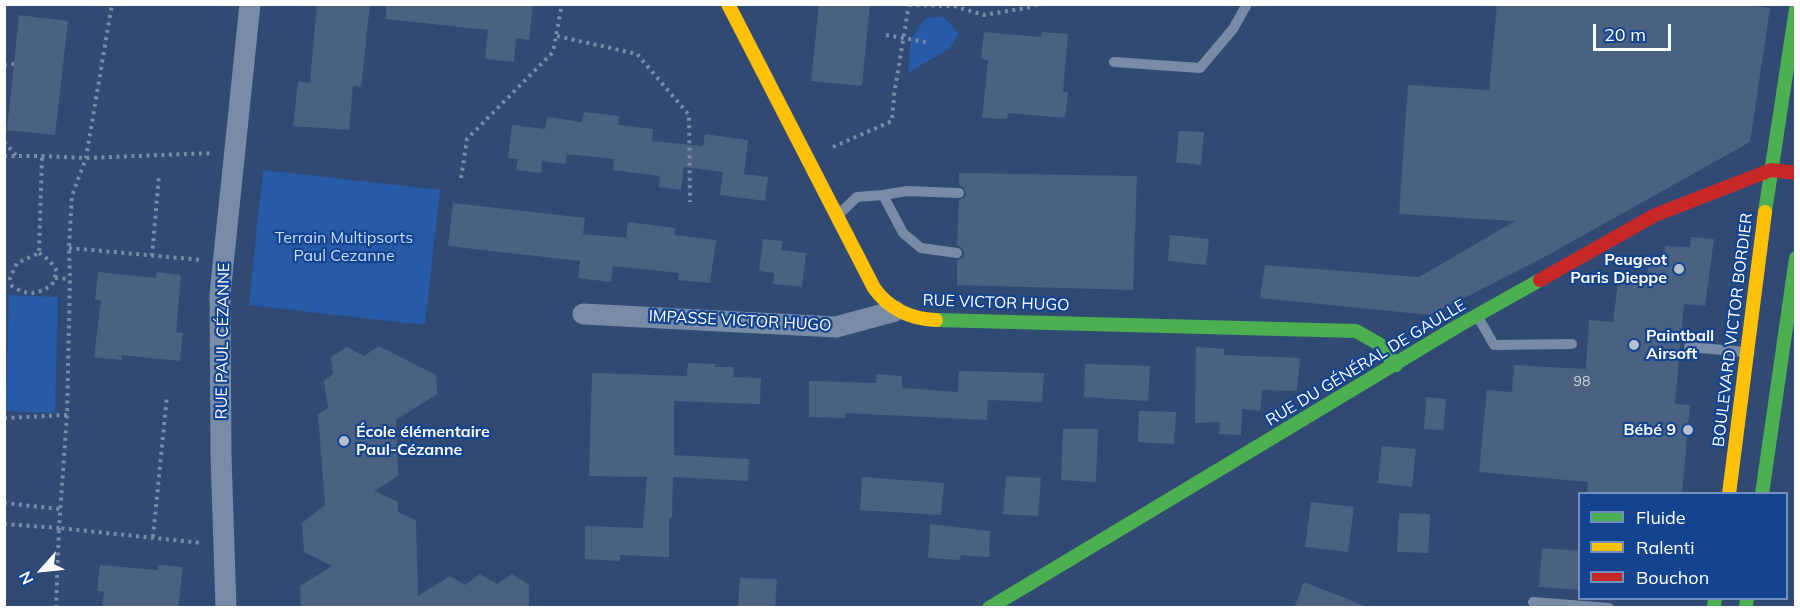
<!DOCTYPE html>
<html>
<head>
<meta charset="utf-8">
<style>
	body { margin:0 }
	#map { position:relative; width:1800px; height:612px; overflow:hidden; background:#304a74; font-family:Mulish,sans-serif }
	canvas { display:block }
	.frame { position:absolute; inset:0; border:6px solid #fff; pointer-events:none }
	.legend { position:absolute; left:1578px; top:492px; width:210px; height:108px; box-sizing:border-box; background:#144390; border:2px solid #728ebc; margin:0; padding:8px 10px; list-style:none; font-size:18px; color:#fff }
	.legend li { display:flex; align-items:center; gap:12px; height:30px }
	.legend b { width:30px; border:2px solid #728ebc }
	.north { position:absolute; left:12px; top:540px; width:60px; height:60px; -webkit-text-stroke:4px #144390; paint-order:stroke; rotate:243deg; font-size:16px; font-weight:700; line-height:24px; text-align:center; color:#fff }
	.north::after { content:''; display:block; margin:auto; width:21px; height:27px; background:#fff; clip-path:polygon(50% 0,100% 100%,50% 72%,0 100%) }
	.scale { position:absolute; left:1593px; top:24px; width:78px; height:27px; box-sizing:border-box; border:3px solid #fff; border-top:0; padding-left:8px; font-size:18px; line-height:21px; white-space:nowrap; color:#fff; -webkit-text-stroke:4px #144390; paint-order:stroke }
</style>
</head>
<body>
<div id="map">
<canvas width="1800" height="612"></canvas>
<div class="frame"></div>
<ul class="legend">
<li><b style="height:8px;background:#4caf50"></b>Fluide</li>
<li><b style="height:8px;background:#ffc107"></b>Ralenti</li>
<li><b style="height:8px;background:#c62828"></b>Bouchon</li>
</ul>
<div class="north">N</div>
<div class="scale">20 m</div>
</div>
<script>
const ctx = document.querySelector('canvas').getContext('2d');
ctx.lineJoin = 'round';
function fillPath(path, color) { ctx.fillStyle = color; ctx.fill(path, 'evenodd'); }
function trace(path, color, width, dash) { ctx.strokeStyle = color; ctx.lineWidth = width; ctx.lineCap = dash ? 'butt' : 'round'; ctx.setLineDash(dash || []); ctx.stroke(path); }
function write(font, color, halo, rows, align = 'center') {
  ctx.font = font + ' Mulish,sans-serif'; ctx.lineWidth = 4.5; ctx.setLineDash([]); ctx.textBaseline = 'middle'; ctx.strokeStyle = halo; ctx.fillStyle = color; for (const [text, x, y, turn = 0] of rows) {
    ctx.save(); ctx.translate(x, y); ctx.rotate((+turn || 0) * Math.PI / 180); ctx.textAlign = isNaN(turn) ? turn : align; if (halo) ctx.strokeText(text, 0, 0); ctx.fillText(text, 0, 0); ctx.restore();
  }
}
fillPath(new Path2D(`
	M943,16L959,34L950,48L908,73L911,39L925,19Z
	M263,170L440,190L425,325L249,305Z
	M9,295L58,297L55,413L6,411Z`), '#275aa7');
fillPath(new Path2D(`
	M317,4H370L361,87L353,86L349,130L293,126L298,81L310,83Z
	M386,4H533L529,40L516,38L514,62L485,59L488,30L386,19Z
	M819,4H870L862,86L811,81Z
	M1497,4H1734L1770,8L1750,142L1539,260L1430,315L1260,298L1265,265L1419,277L1515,221L1399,214L1408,85L1489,90Z
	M19,15L68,21L55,135L7,130Z
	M984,32L1041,37L1042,32L1068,34L1063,92H1068L1065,118L1008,113L1007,119L982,118L988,60L981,59Z
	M584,112L619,116L618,125L653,129L652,141L703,146L705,134L748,140L744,174L768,177L765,201L720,195L723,172L684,167L681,190L659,187L660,176L613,170L614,159L567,154L565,164L542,161L541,173L516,170L518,159L508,158L512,125L545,129L547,117L582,122Z
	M1179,131L1204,132L1201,165L1176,162Z
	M959,173L1137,176L1133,290L957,285V260L963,258L964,253L962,248L957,245L959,200L965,197L966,193L963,187L959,185Z
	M453,203L585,218L583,234L626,238L628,222L675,228V235L716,240L710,283L678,280L679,273L613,266L611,282L578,278L580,261L448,246Z
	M1170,235L1209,239L1206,265L1168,261Z
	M1691,237L1714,239L1705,306L1684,304L1675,404L1690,405L1682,494H1587L1588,482L1479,472L1487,390L1512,392L1514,365L1586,369L1589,320L1613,322L1619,273L1647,275L1649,265L1664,257L1665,246L1690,247Z
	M763,239L783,241L781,250L806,253L802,287L773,284L774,273L759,271Z
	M98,272L156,278L157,272L181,275L176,332L183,333L180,361L122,355V360L94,357L101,300H95Z
	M379,346L436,375L437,394L396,420L398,476L374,491L398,502V512L416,520L418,596L450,576L465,585L480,574L497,584L512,574L529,585V608H301L300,586L332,566L304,552L302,523L325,505L318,414L328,408L324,381L333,374L331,357L347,347L364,356Z
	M1196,347L1224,349V355L1300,358L1297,391L1262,390L1260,411L1242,409L1241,435L1219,434L1220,422L1195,423Z
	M688,363L715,364V367H734L733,377L761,378L760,404L674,401V455L749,459L748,481L673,477L672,518H669V557L620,555V561L585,559V526L643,528L647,477L589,476L592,373L687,376Z
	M1085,364L1150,366L1148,401L1084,397Z
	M959,371L1044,373L1042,402L988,400L987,420L845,413V418L809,417V381L876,383L877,374L902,376V388L958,392Z
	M1426,397L1446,399L1443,430L1424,429Z
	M1139,411L1176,412L1174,444L1138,442Z
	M1063,429H1098L1096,482L1061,480Z
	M1382,446L1416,449L1412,487L1378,483Z
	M1006,476L1041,478L1038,516L1003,514Z
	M862,477L944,483L941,515L860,510Z
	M1311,502L1354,507L1348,552L1305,547Z
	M1399,513L1430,514L1428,553L1397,552Z
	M930,524L990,531L989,557L961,555L960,560L928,558Z
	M1542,548L1580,551V590L1539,587Z
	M100,565L158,570V565L183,567L178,608H102L104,592L97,591Z
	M740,578L777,579L775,608H738Z
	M1304,582L1365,606V608H1294Z`), '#4b6182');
trace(new Path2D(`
	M909,5L954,6L984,15L1032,7L1037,4
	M886,35L926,42
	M557,36L637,54L689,115L690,202
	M4,65L14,64
	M4,142L16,155
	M833,147L892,121L894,95L909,4
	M4,156H42L86,158L213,153
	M461,178L467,139L553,52L562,4
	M69,248L202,260
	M39,253L49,260L57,271L52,285C36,294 30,297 12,286L10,278L17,263L39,253L42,156
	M152,256L159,175
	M55,278L70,279
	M4,418L67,415
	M4,503L60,509
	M4,524L59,528L67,415L70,279L69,248L72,196L86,158L112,4
	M153,537L167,396
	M56,608L59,528L202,543`), '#788ba7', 4, [3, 4.5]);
trace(new Path2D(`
	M1114,62L1200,68L1233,29L1247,4
	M883,195L903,233L921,248L957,253
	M839,214L857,197L883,195L907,191L959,193
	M1478,317L1494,345L1572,344
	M1689,347L1746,352
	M1533,602L1609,608`), '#788ba7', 10);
trace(new Path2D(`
	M583,314L836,327L895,311
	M226,608L221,455L220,294L250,4`), '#788ba7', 21);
trace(new Path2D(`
	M1765,212L1796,9
	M936,320L1356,331L1379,344L1396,365
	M1762,494L1796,258
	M989,608L1458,326L1540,280
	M1714,608L1715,598
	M1746,608L1747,598`), '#4caf50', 14);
trace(new Path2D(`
	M728,4L874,288C889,309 910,319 936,320
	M1729,494L1765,212`), '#ffc107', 14);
trace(new Path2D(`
	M1540,280L1655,215L1771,170L1796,173`), '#c62828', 14);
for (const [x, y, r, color] of [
	[1679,269,6,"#b7c0ce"],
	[1634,345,6,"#b7c0ce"],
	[1688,430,6,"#b7c0ce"],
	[344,441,6,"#b7c0ce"]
]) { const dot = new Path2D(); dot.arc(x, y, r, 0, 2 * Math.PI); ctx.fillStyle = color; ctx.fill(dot); trace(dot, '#144390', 2); }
write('14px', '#d2d8e0', null, [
	["98",1582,382]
]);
write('16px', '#c8dcfc', '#144390', [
	["Terrain Multipsorts",344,238],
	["Paul Cezanne",344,256]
]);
write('bold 16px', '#fff', '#144390', [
	["Peugeot",1667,260],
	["Paris Dieppe",1667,278],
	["Paintball",1646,336,"left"],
	["Airsoft",1646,354,"left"],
	["Bébé 9",1676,430],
	["École élémentaire",356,432,"left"],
	["Paul-Cézanne",356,450,"left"]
], 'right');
write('16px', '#fff', '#144390', [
	["RUE VICTOR HUGO",996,303,2],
	["IMPASSE VICTOR HUGO",740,321,3],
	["BOULEVARD VICTOR BORDIER",1733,330,-83],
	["RUE PAUL CÉZANNE",223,341,-89],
	["RUE DU GÉNÉRAL DE GAULLE",1366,363,-31]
]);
</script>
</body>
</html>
